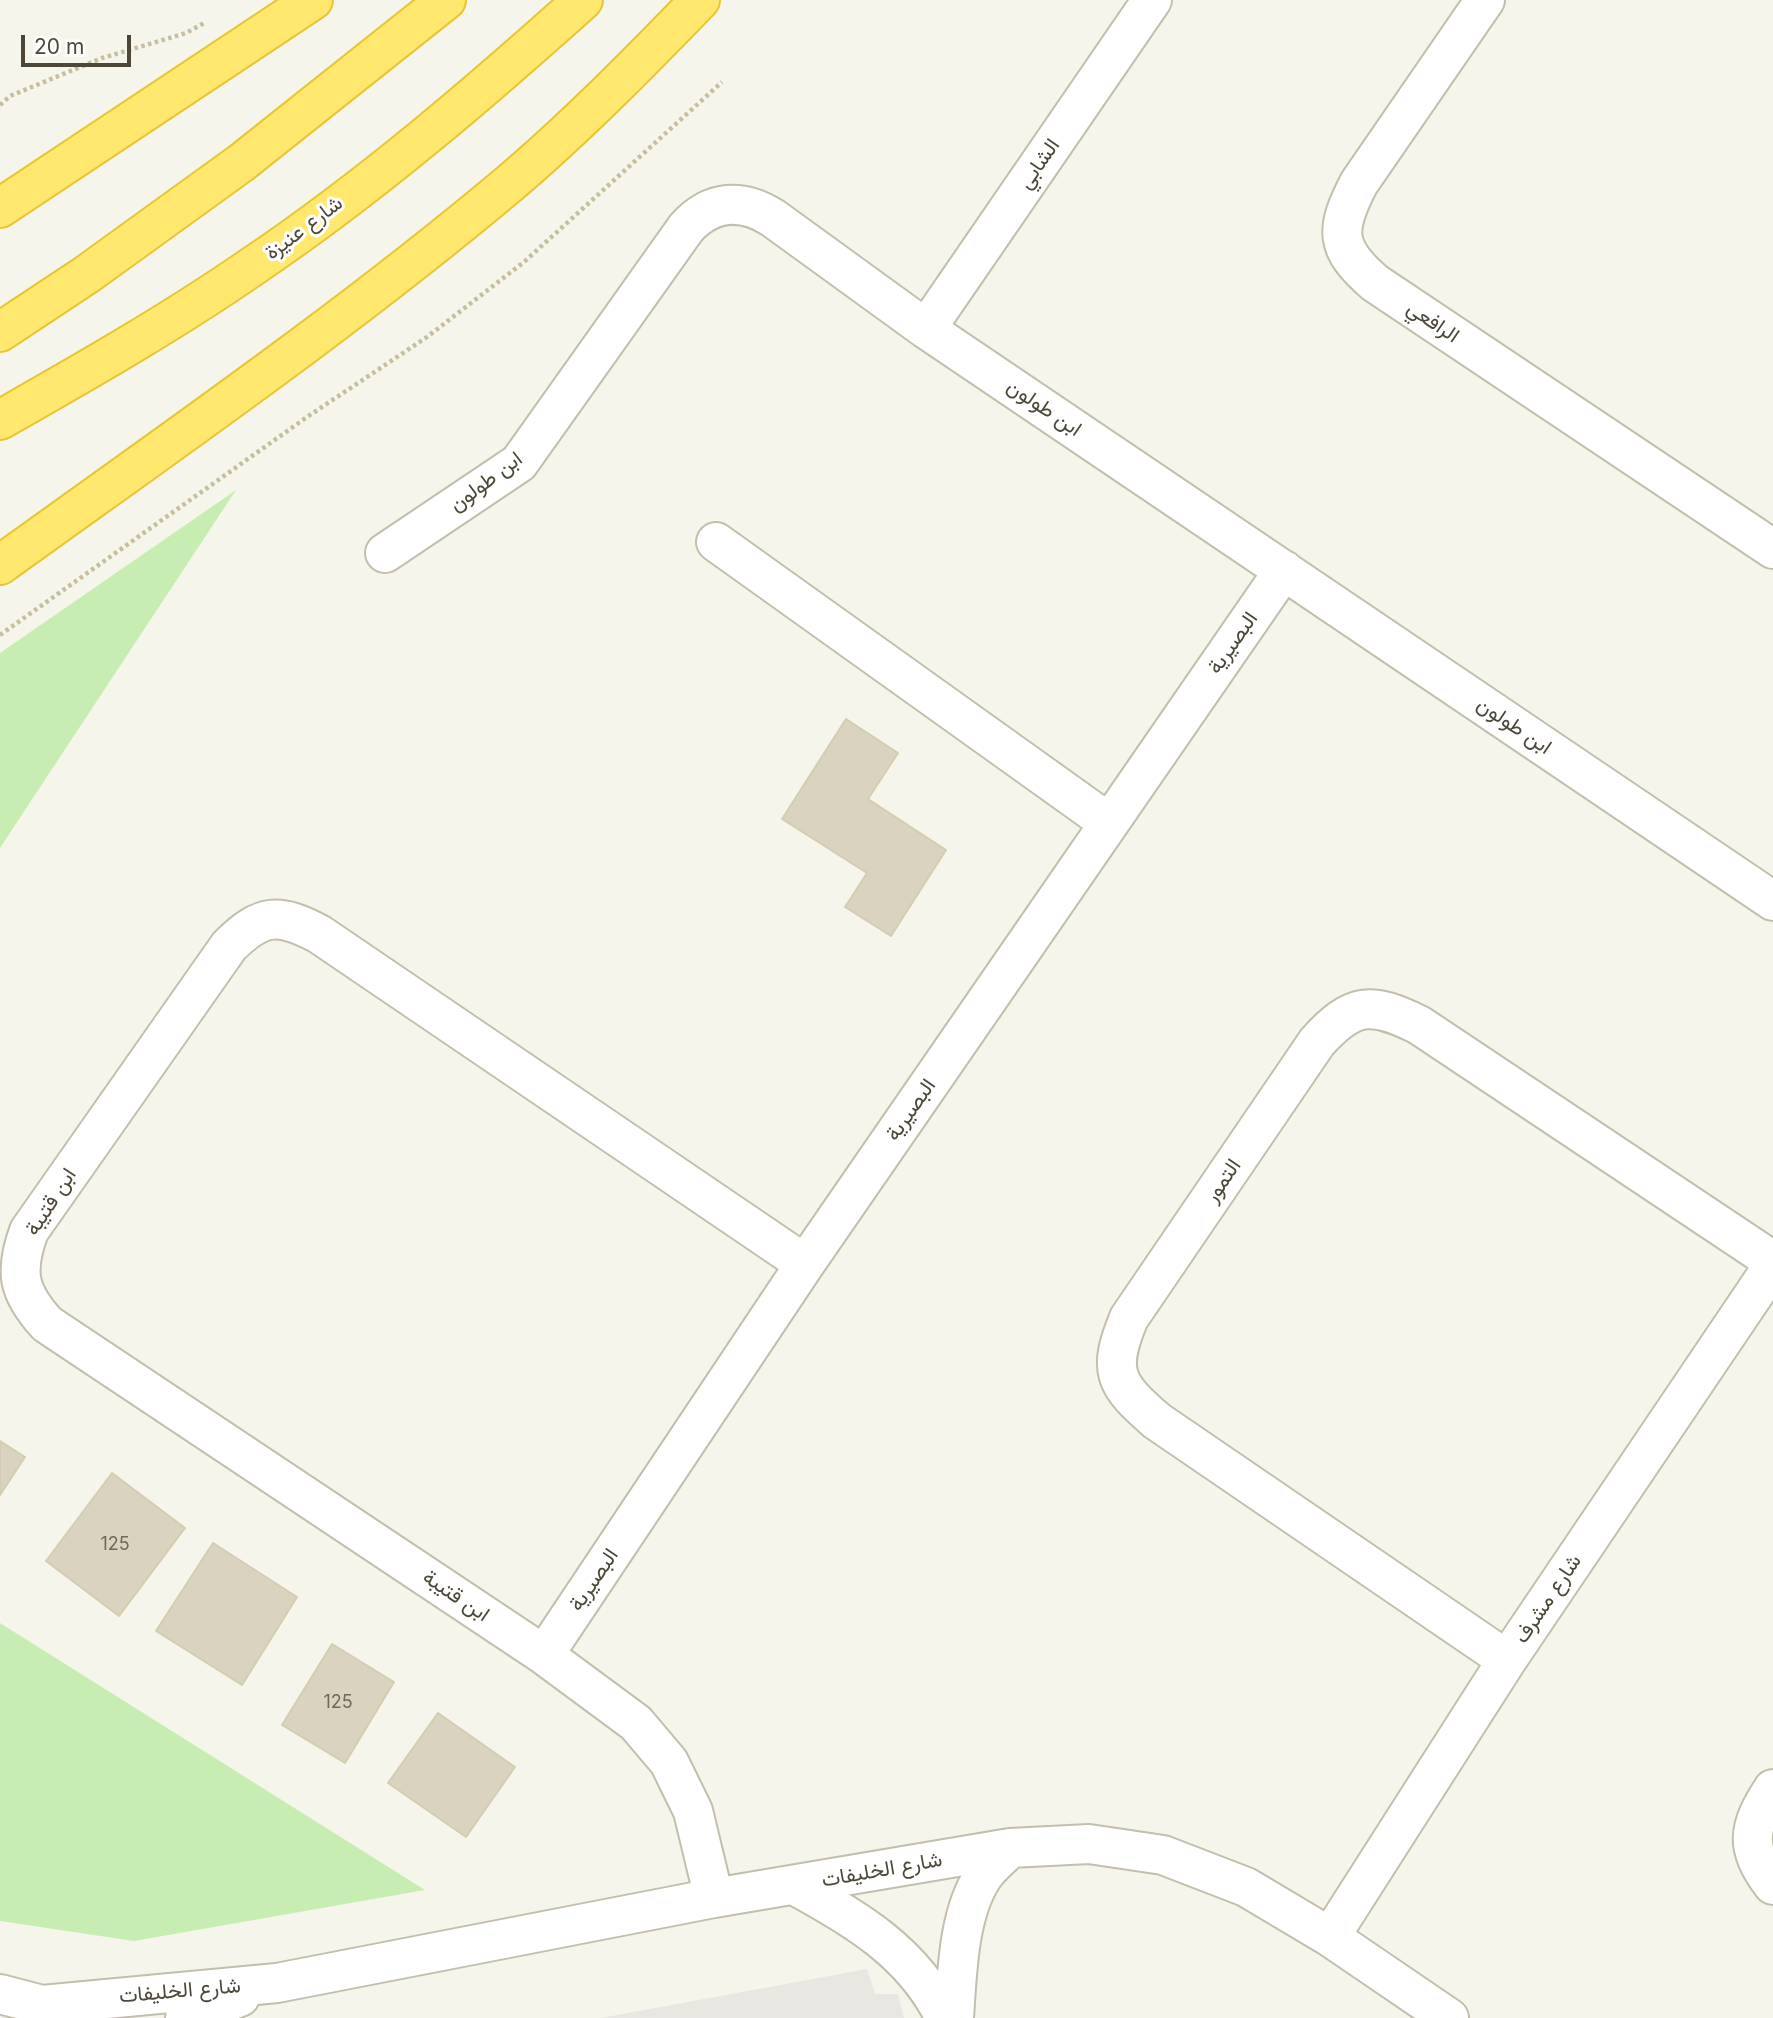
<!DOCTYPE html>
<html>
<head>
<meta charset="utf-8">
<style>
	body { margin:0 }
	#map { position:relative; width:1773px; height:2018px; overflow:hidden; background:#f6f5eb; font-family:Inter,sans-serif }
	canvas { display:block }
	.scale { position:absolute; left:21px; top:35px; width:110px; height:32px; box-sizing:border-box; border:4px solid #4c4738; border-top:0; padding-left:9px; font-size:21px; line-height:24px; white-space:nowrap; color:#4c4738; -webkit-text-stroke:5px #fff; paint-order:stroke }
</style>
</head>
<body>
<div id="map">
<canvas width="1773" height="2018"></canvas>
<div class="scale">20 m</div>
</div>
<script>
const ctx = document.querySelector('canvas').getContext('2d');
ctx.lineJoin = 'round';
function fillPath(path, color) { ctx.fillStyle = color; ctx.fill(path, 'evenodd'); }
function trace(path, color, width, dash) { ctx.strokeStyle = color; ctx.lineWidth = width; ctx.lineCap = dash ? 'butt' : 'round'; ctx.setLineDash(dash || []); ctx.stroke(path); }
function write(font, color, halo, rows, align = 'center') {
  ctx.font = font + ' Inter,Vazirmatn,sans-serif'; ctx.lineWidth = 6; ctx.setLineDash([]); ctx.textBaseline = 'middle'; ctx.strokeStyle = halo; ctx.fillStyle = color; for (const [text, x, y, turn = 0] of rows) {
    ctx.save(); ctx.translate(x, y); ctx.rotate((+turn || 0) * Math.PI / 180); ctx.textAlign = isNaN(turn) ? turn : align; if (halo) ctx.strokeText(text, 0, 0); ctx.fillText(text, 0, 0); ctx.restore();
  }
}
fillPath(new Path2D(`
	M236,490L0,848V653Z
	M0,1623L425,1890L134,1941L0,1921Z`), '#c8edb2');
fillPath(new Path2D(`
	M867,1969L875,1994H898L904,2018H601Z`), '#e8e7e2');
const building = new Path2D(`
	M846,719L898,753L868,799L946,850L891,936L845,907L867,873L782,819Z
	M0,1441L25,1457L0,1495Z
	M112,1473L185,1528L119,1616L46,1561Z
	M213,1543L297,1597L242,1685L156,1631Z
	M332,1644L394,1682L345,1763L282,1725Z
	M438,1713L515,1767L466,1837L388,1783Z`);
fillPath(building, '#d9d3bf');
trace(building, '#d4cdb2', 2);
const minor = new Path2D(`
	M1485,0L1359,183C1335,229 1334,248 1375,283L1773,549
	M926,329L1152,0
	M716,542L1109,823
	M385,553L519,463L686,228C711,200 742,198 773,218L926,329L1773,901
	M544,1655L805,1264L1284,570
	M1507,1660L1157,1421C1114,1384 1107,1371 1129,1318L1317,1042C1354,1001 1372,1002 1419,1025L1773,1261
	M1773,1789C1748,1827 1744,1848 1773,1885
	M794,1885C855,1918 914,1953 945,2018
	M714,1898L693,1811L669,1762L636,1723L544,1655L47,1324C18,1292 14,1272 29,1231L229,946C262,913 279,913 319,934L805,1264
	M1330,1937L1507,1660L1773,1266
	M0,1994L42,2005L277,1983L714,1898L1010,1848L1089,1844L1163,1855L1246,1887L1330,1937L1449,2018
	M185,2018L240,1997
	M954,2018C957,1975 958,1912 984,1875C991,1865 1002,1857 1010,1848`);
const highway = new Path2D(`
	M0,208L313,0
	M0,332L86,275L241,163L446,0
	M0,420C86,371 172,322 253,266C370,187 478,94 583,0
	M0,565C172,441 347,320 509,184C576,127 639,63 700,0`);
trace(minor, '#c3bfac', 42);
trace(highway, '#e8c633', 42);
trace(new Path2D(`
	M0,105L10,96L102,58L186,33L206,22
	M0,635L307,417L427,337L524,262L722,82`), '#c6be9d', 4.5, [3.5, 3.5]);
trace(minor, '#fff', 38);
trace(highway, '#ffe86d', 38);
write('18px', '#6f6a5a', null, [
	["125",115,1545],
	["125",338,1703]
]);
write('21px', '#4c4738', '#fff', [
	["الشابي",1039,164,-55],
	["شارع عنيزة",304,228,-37],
	["الرافعي",1433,322,34],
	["ابن طولون",1044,408,34],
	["ابن طولون",486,482,-37],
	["البصيرية",1233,643,-55],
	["ابن طولون",1514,726,34],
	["البصيرية",911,1110,-55],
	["التمور",1223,1181,-56],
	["ابن قتيبة",51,1202,-57],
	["البصيرية",594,1580,-56],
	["ابن قتيبة",456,1596,34],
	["شارع مشرف",1548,1599,-56],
	["شارع الخليفات",882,1870,-10],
	["شارع الخليفات",180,1991,-5]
]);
</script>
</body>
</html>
